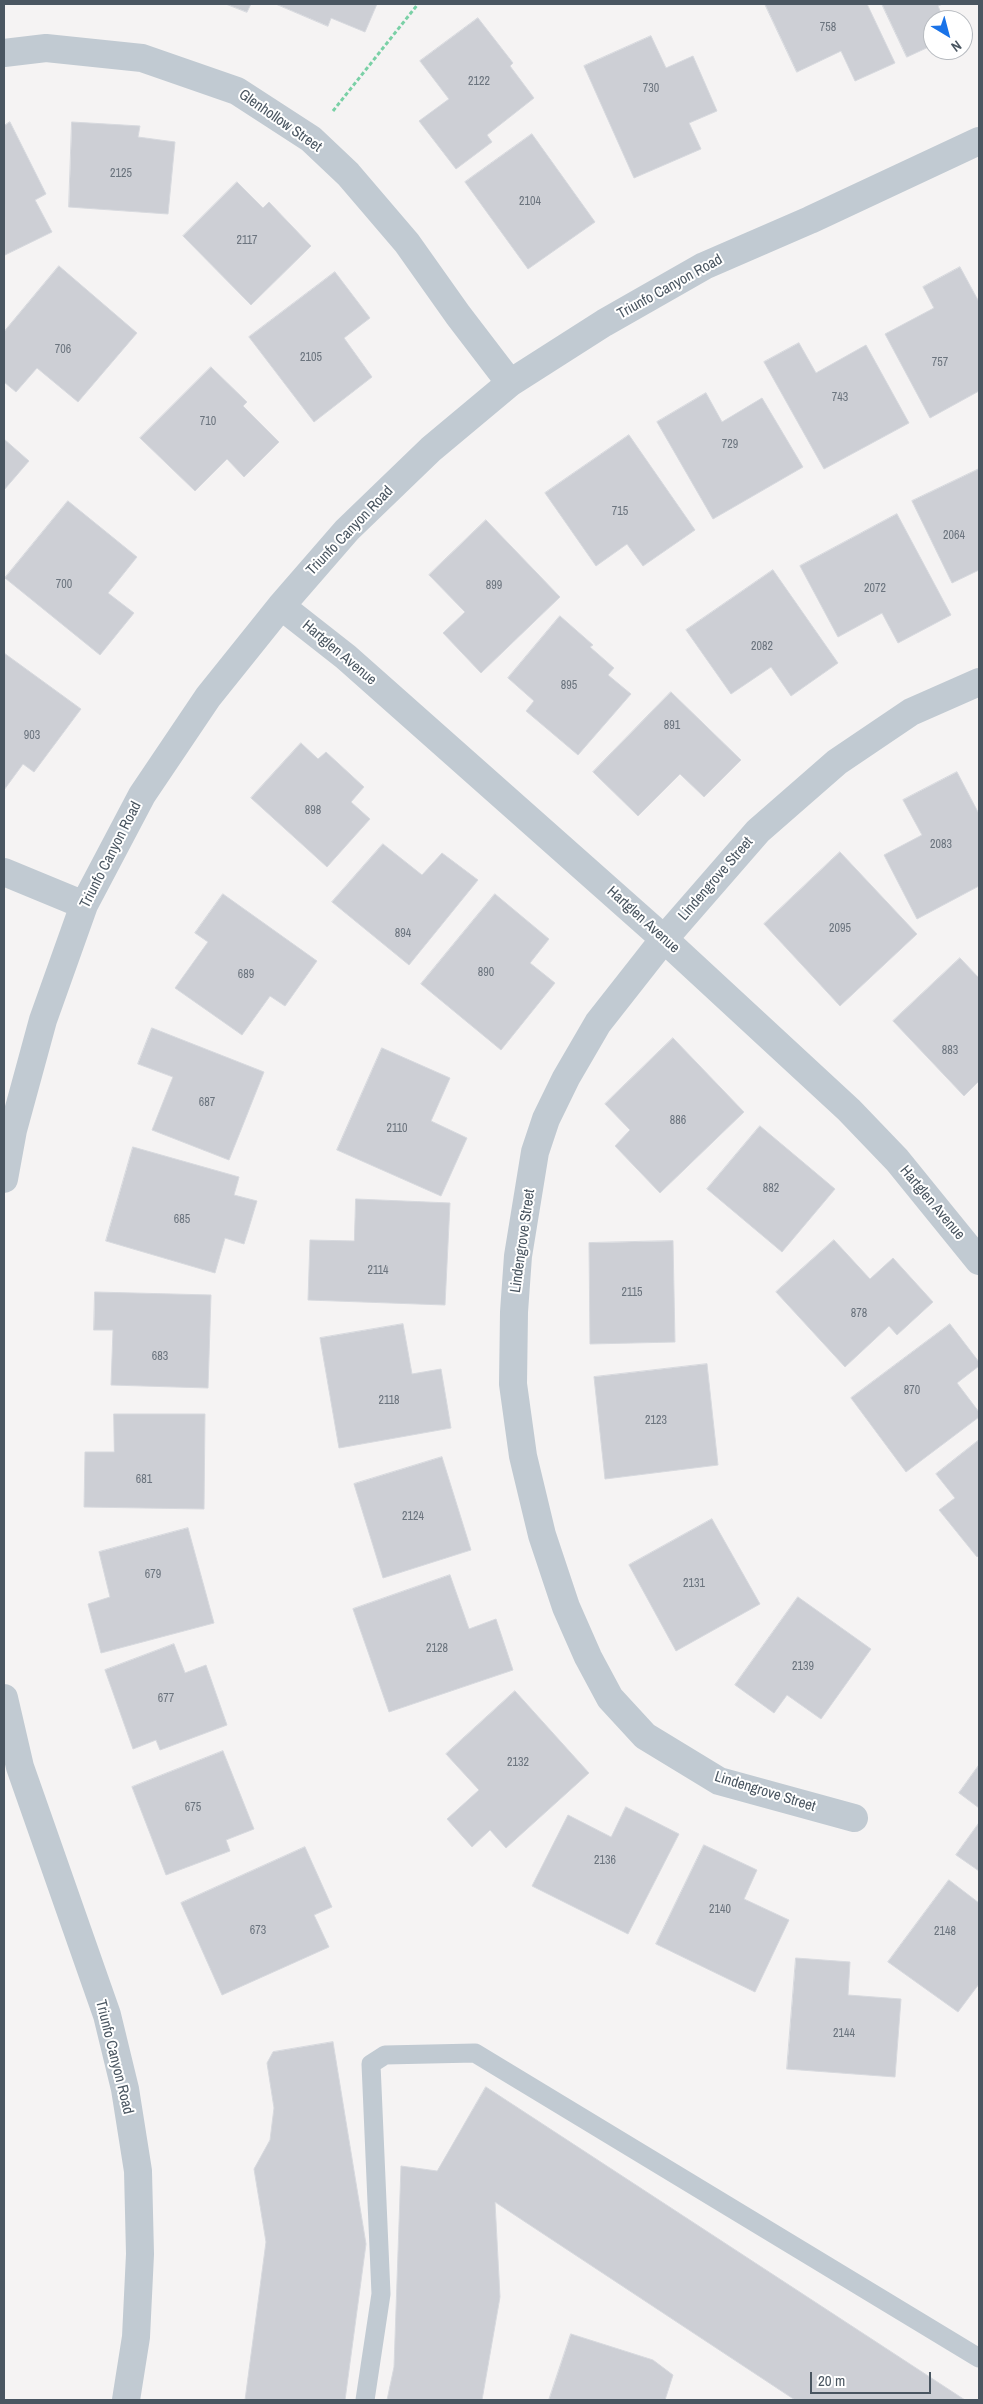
<!DOCTYPE html>
<html>
<head>
<meta charset="utf-8">
<style>
	body { margin:0 }
	#map { position:relative; width:983px; height:2404px; overflow:hidden; background:#f5f3f3; font-family:"Archivo Narrow",sans-serif }
	canvas { display:block }
	.frame { position:absolute; inset:0; border:5px solid #4a5661; pointer-events:none }
	.north { position:absolute; left:923px; top:10px; width:50px; height:50px; box-sizing:border-box; background:#fff; border:1px solid #b7bbc0; border-radius:50%; rotate:143deg; font-size:14px; font-weight:700; line-height:20px; text-align:center; color:#4a5661 }
	.north::after { content:''; display:block; margin:auto; width:18px; height:22px; background:#1a73e8; clip-path:polygon(50% 0,100% 100%,50% 72%,0 100%) }
	.scale { position:absolute; left:810px; top:2372px; width:121px; height:22px; box-sizing:border-box; border:2px solid #4a5661; border-top:0; padding-left:6px; font-size:15px; line-height:18px; white-space:nowrap; color:#4a5661; -webkit-text-stroke:4px #fff; paint-order:stroke }
</style>
</head>
<body>
<div id="map">
<canvas width="983" height="2404"></canvas>
<div class="frame"></div>
<div class="north">N</div>
<div class="scale">20 m</div>
</div>
<script>
const ctx = document.querySelector('canvas').getContext('2d');
ctx.lineJoin = 'round';
function fillPath(path, color) { ctx.fillStyle = color; ctx.fill(path, 'evenodd'); }
function trace(path, color, width, dash) { ctx.strokeStyle = color; ctx.lineWidth = width; ctx.lineCap = dash ? 'butt' : 'round'; ctx.setLineDash(dash || []); ctx.stroke(path); }
function write(font, color, halo, rows, align = 'center') {
  ctx.font = font + ' "Archivo Narrow",sans-serif'; ctx.lineWidth = 4; ctx.setLineDash([]); ctx.textBaseline = 'middle'; ctx.strokeStyle = halo; ctx.fillStyle = color; for (const [text, x, y, turn = 0] of rows) {
    ctx.save(); ctx.translate(x, y); ctx.rotate((+turn || 0) * Math.PI / 180); ctx.textAlign = isNaN(turn) ? turn : align; if (halo) ctx.strokeText(text, 0, 0); ctx.fillText(text, 0, 0); ctx.restore();
  }
}
const building = new Path2D(`
	M226,4H251L247,12Z
	M276,4H377L365,32L331,18L328,26Z
	M765,4H867L895,63L855,81L841,51L797,72Z
	M882,4H943L938,6L944,20H933V45L907,57Z
	M478,18L513,63L510,66L534,98L487,135L492,142L456,169L419,121L449,99L420,61Z
	M651,36L666,68L693,56L717,111L689,123L701,149L634,178L584,66Z
	M10,122L46,194L35,200L52,232L5,255L4,126Z
	M72,122L140,126L138,137L175,142L168,214L69,207Z
	M532,134L595,222L528,269L465,182Z
	M237,182L263,208L269,202L311,246L251,305L183,236Z
	M59,266L137,333L78,402L37,368L16,392L4,382V332Z
	M960,267L979,302V391L930,418L885,334L934,308L923,287Z
	M335,272L370,318L344,338L372,377L314,422L249,337Z
	M799,343L816,373L866,345L909,423L824,469L764,362Z
	M211,367L247,402L243,406L279,442L244,477L227,459L195,491L140,438Z
	M706,393L722,422L762,398L803,467L713,519L657,422Z
	M629,435L695,530L643,566L627,544L596,566L545,493Z
	M4,439L29,461L4,490Z
	M979,469V570L952,583L912,501Z
	M68,501L137,557L108,593L134,613L100,655L5,578Z
	M897,514L951,615L898,643L882,613L838,637L800,566Z
	M486,520L560,597L481,673L443,633L465,612L429,575Z
	M773,570L838,663L791,696L771,667L731,694L686,630Z
	M560,616L593,645L590,647L614,668L608,675L631,694L578,755L526,711L534,701L508,678Z
	M4,653L81,709L34,772L23,764L4,790Z
	M671,692L741,760L704,797L680,774L638,816L593,772Z
	M301,743L318,759L326,752L364,787L351,802L370,819L327,867L251,798Z
	M957,772L979,814V886L917,919L884,855L922,835L903,800Z
	M383,844L422,875L442,853L478,880L409,965L332,902Z
	M840,852L917,934L840,1006L764,924Z
	M223,894L317,961L285,1006L270,996L242,1035L175,988L208,942L195,933Z
	M495,894L549,939L530,963L555,983L501,1050L421,984Z
	M960,958L979,978V1081L964,1096L893,1021Z
	M152,1028L264,1072L229,1160L152,1130L173,1077L138,1064Z
	M673,1038L744,1112L660,1193L615,1146L630,1130L605,1104Z
	M382,1048L450,1078L431,1121L467,1138L441,1196L337,1150Z
	M760,1126L835,1189L782,1252L707,1189Z
	M133,1147L239,1177L234,1195L257,1201L244,1244L225,1238L215,1273L106,1241Z
	M356,1199L450,1203L445,1305L308,1300L310,1240L354,1241Z
	M834,1240L870,1279L893,1258L933,1302L897,1335L889,1326L845,1367L776,1292Z
	M673,1241L675,1342L590,1344L589,1243Z
	M95,1292L211,1295L208,1388L111,1385L113,1330H94Z
	M403,1324L412,1374L441,1369L451,1428L339,1448L320,1338Z
	M950,1324L979,1362V1366L957,1383L979,1412V1417L906,1472L851,1398Z
	M707,1364L718,1465L605,1479L594,1377Z
	M114,1414H205L204,1509L84,1507L85,1452H114Z
	M979,1440V1555L977,1557L939,1510L955,1498L936,1474Z
	M442,1457L471,1550L383,1578L354,1484Z
	M712,1519L760,1604L676,1651L629,1565Z
	M188,1528L214,1623L101,1653L88,1604L110,1597L99,1552Z
	M450,1575L469,1629L496,1619L513,1670L389,1712L353,1609Z
	M798,1597L871,1649L821,1719L787,1695L774,1713L735,1685Z
	M174,1644L185,1673L206,1665L227,1725L160,1750L156,1740L133,1749L105,1670Z
	M515,1691L589,1773L506,1848L490,1830L472,1847L447,1819L479,1790L446,1754Z
	M223,1751L254,1829L226,1840L230,1851L166,1875L132,1787Z
	M979,1765V1808L959,1793Z
	M626,1807L679,1834L628,1934L532,1886L568,1815L611,1837Z
	M979,1823V1871L956,1855Z
	M704,1845L757,1870L744,1899L789,1920L755,1992L656,1944Z
	M305,1847L332,1907L314,1915L329,1947L222,1995L181,1903Z
	M949,1880L979,1903V1984L958,2012L888,1962Z
	M796,1958L850,1962L848,1995L901,1999L895,2077L787,2069Z
	M333,2042L366,2244L345,2400H245L266,2242L254,2169L270,2140L274,2108L267,2063L273,2052Z
	M486,2087L965,2400H795L495,2202L500,2297L482,2400H387L394,2367L401,2166L437,2171Z
	M571,2334L653,2360L673,2375L665,2400H549Z`);
fillPath(building, '#cdcfd5');
trace(building, '#d7d9de', 1);
trace(new Path2D(`
	M333,111L418,4`), '#7ad0a6', 3, [4, 2.5]);
trace(new Path2D(`
	M365,2400L381,2294L371,2064L385,2055L475,2053L979,2358`), '#c1cad2', 19);
trace(new Path2D(`
	M4,53L46,48L142,58L237,91L311,139L348,174L407,243L458,315L510,383
	M281,606L346,657L664,939L849,1110L897,1160L979,1261
	M4,872L84,905
	M4,1179L13,1130L43,1020L84,905L142,795L208,697L281,606L347,530L431,449L510,383L604,323L704,266L810,220L979,141
	M4,1698L20,1767L107,2015L125,2089L138,2171L140,2254L136,2337L126,2400
	M854,1818L719,1781L645,1736L610,1698L588,1657L566,1607L542,1535L523,1456L513,1384L514,1312L518,1256L535,1152L546,1119L566,1078L598,1023L664,939L758,831L837,762L911,712L979,682`), '#c1cad2', 28);
write('12px', '#6b747e', null, [
	["758",828,28],
	["2122",479,82],
	["730",651,89],
	["2125",121,174],
	["2104",530,202],
	["2117",247,241],
	["706",63,350],
	["2105",311,358],
	["757",940,363],
	["743",840,398],
	["710",208,422],
	["729",730,445],
	["715",620,512],
	["2064",954,536],
	["700",64,585],
	["899",494,586],
	["2072",875,589],
	["2082",762,647],
	["895",569,686],
	["891",672,726],
	["903",32,736],
	["898",313,811],
	["2083",941,845],
	["2095",840,929],
	["894",403,934],
	["890",486,973],
	["689",246,975],
	["883",950,1051],
	["687",207,1103],
	["886",678,1121],
	["2110",397,1129],
	["882",771,1189],
	["685",182,1220],
	["2114",378,1271],
	["2115",632,1293],
	["878",859,1314],
	["683",160,1357],
	["870",912,1391],
	["2118",389,1401],
	["2123",656,1421],
	["681",144,1480],
	["2124",413,1517],
	["679",153,1575],
	["2131",694,1584],
	["2128",437,1649],
	["2139",803,1667],
	["677",166,1699],
	["2132",518,1763],
	["675",193,1808],
	["2136",605,1861],
	["2140",720,1910],
	["673",258,1931],
	["2148",945,1932],
	["2144",844,2034]
]);
write('15px', '#4a5661', '#fff', [
	["Glenhollow Street",280,121,35],
	["Triunfo Canyon Road",670,287,-29],
	["Triunfo Canyon Road",350,531,-46],
	["Hartglen Avenue",339,653,40],
	["Triunfo Canyon Road",111,855,-63],
	["Lindengrove Street",716,879,-49],
	["Hartglen Avenue",643,920,42],
	["Hartglen Avenue",932,1203,50],
	["Lindengrove Street",523,1241,-82],
	["Lindengrove Street",765,1792,17],
	["Triunfo Canyon Road",114,2057,76]
]);
</script>
</body>
</html>
